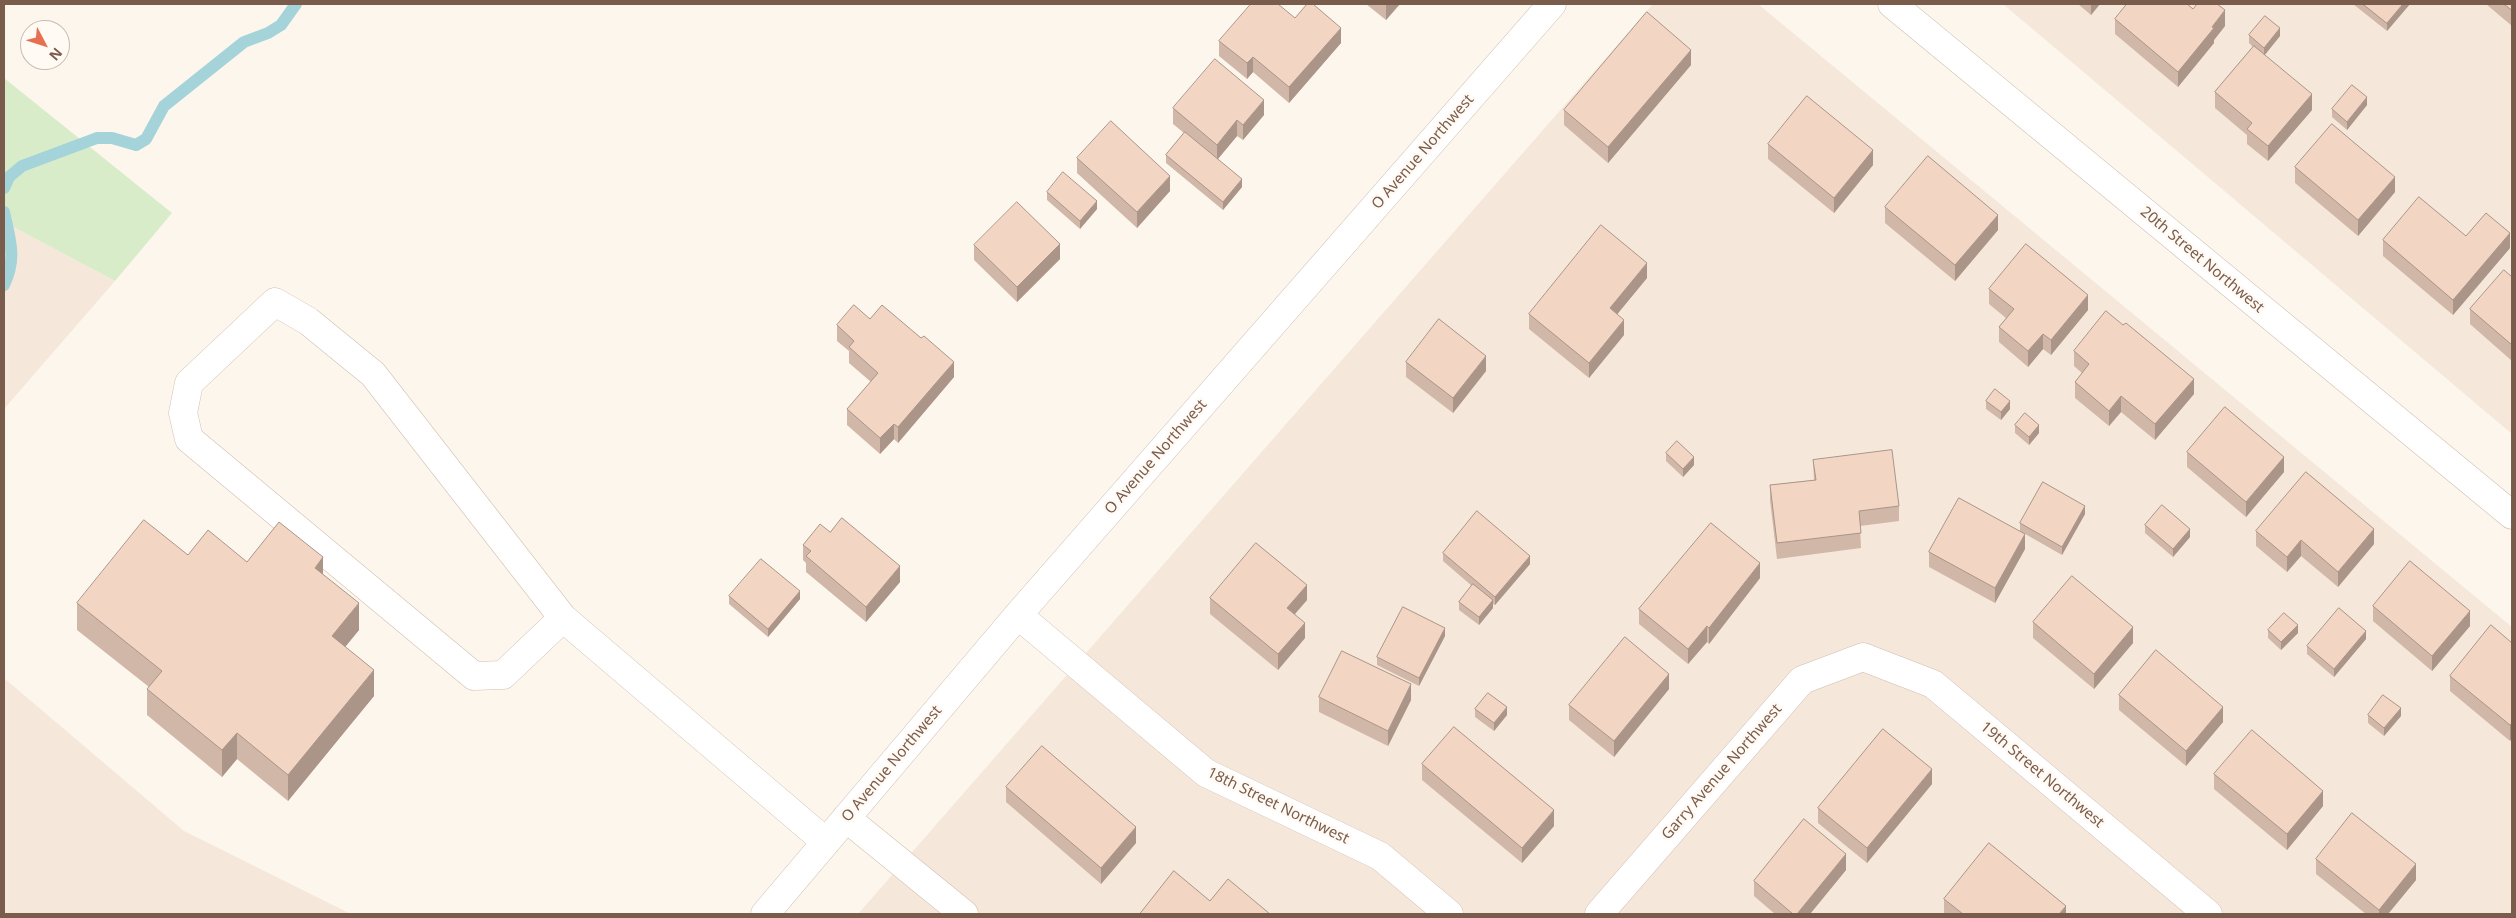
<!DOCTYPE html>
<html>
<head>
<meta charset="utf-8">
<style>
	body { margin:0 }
	#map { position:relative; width:2516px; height:918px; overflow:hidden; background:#fdf6ec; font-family:"Noto Sans",sans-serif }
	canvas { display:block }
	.frame { position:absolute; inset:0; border:5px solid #7a5c4d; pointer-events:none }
	.north { position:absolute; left:20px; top:20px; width:50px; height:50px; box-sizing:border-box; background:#fffaf3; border:1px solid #cabbb1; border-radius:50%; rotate:130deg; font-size:14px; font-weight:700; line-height:20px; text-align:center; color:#7a5c4d }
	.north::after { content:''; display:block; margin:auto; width:18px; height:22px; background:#e76f51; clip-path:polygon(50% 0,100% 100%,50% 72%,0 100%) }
</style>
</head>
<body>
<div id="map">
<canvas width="2516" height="918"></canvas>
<div class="frame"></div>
<div class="north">N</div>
</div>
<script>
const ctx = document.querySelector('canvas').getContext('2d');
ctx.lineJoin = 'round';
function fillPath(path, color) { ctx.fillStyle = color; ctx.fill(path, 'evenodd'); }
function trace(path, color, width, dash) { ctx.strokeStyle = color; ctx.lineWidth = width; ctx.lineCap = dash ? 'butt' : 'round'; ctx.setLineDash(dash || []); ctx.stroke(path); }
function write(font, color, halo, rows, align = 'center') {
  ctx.font = font + ' "Noto Sans",sans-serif'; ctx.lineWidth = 5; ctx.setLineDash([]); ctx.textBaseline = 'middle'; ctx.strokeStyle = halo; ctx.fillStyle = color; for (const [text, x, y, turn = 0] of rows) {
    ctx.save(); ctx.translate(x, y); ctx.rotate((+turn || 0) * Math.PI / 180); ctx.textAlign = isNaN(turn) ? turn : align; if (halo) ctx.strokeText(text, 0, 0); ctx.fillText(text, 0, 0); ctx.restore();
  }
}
fillPath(new Path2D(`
	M1653,4H1758L2512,627V914H858Z
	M2003,4H2512V434Z
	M4,222L115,281L4,409Z
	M4,678L184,831L351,914H4Z`), '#f5e8da');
fillPath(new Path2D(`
	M4,78L172,213L115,281L4,222Z`), '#d8ecc9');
trace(new Path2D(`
	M4,188L9,177L22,166L97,138H112L136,145L146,139L164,106L244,42L268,33L281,25L296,4
	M4,212C10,240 17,258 4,285`), '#a5d3da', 12);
const minor = new Path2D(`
	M1892,4L2512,515
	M1018,615L1206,773L1380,856L1449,914
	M563,618L503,675L474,676L189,439L183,413L189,383L275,302L308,321L373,374L563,618L826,842
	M846,818L964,914
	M765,914L1018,615L1552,4
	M1599,914L1802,680L1863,657L1933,684L2208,914`);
trace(minor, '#d1beb0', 29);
trace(minor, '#fff', 28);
fillPath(new Path2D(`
	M1366,4H1400L1386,20Z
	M2078,4H2100L2091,15Z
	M2353,4H2410L2387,31Z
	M2486,4H2512V26Z
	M2193,9L2225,26L2214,40V43L2178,87L2115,34V19Z
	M1295,18L1341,43L1289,103L1253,72L1247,79L1219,56V41Z
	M2249,35L2280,36L2264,55L2312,110L2268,161L2247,144V135L2215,108V92L2253,47L2249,43Z
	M1691,65L1608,163L1564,125V110Z
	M2367,105L2347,130L2332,117V109Z
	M1173,108L1264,115L1243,140L1237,136L1218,159L1242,187L1223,210L1166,163V155L1184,133L1173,124Z
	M1768,144L1873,165L1834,213L1768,159Z
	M1077,158L1170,191L1137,228L1077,173Z
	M2295,167L2395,192L2358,236L2295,183Z
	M1047,192L1097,209L1080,229L1047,200Z
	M1885,207L1998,230L1955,281L1885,223Z
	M2466,236L2510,248L2453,315L2383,256V240Z
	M974,245L1060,259L1017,302L974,260Z
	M2512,277V361L2470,324V309Z
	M1647,278L1617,314L1624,335L1589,378L1529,329V314Z
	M1989,289L2088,310L2051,355L2043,349L2028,367L1999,342V327L2006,318L1989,304Z
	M870,319L954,377L898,443L894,439L880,454L847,425V409L871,382L849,363V351L837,341V325Z
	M2074,351L2194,394L2155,440L2121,412L2109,426L2075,398V382L2082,373L2074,366Z
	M1406,362L1486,371L1453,413L1406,377Z
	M1986,401L2010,409L2001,420L1986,409Z
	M2015,425L2039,433L2029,445L2015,433Z
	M2187,452L2284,472L2246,517L2187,467Z
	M1666,453L1694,465L1683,477L1666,461Z
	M1813,460L1899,506V521L1860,526L1861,548L1777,559L1770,500V485L1814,480Z
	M2085,514L2062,555L2020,531V523Z
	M2145,525L2190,537L2173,557L2145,533Z
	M2256,531L2374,544L2338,587L2301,556L2287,572L2256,546Z
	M830,532L900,582L866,622L806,572V563L803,560V545Z
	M2025,549L1995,603L1929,567V552Z
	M1443,553L1530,564L1495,605L1493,604V608L1479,625L1459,610V602L1472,586L1443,561Z
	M247,562L323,574L359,630L345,647L374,696L288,801L237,759L222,777L147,715V689L149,687L77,630V603Z
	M1760,578L1709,644L1707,642L1688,664L1639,624V609Z
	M729,596L800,599L768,637L729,604Z
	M1210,598L1307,600L1295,614L1305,638L1278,670L1210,614Z
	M2373,606L2470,626L2432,671L2373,621Z
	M2033,622L2133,643L2094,689L2033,638Z
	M2268,630L2298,633L2281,650L2268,638Z
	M1445,636L1419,686L1377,665V657Z
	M2366,639L2334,677L2307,654V646Z
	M2512,643L2510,741L2450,691V676Z
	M1669,689L1614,757L1569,720V705Z
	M2119,695L2223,722L2186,766L2119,710Z
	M1319,697L1411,700L1388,746L1319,712Z
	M1475,709L1507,715L1494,731L1475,717Z
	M2368,715L2401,716L2384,736L2368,723Z
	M1422,764L1554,826L1522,863L1422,780Z
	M2214,774L2323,806L2287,850L2214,789Z
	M1932,784L1867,863L1818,823V808Z
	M1006,787L1136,843L1101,884L1006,802Z
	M2316,859L2416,880L2388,914H2366L2316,874Z
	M1846,870L1810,914H1775L1754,896V881Z
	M1944,899L2066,914H1944Z`), '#d1b7a8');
fillPath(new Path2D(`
	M1387,4H1400L1386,20V5Z
	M2091,4H2100L2091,15Z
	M2403,4H2410L2387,31V23Z
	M2225,10V26L2214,40V43L2178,87V72Z
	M1341,28V43L1289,103V87Z
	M2280,28V36L2264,56V48Z
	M1691,50V65L1608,163V147Z
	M1253,57V72L1247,79V63Z
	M2312,94V110L2268,161V146Z
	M2367,97V105L2347,130V122Z
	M1264,100V115L1243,140V125Z
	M1237,120V136L1217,160V145Z
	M1873,150V165L1834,213V198Z
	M1170,176V191L1137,228V212Z
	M2395,177V192L2358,236V220Z
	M1242,179V187L1223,210V202Z
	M1097,201V209L1080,229V221Z
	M1998,215V230L1955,281V265Z
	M2510,233V248L2453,315V300Z
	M1060,244V259L1017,302V287Z
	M1647,263V278L1610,323V308Z
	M2088,295V310L2051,355V340Z
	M1624,320V335L1589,378V363Z
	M2043,334V349L2028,367V351Z
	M1486,356V371L1453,413V398Z
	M954,362V377L898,443V427Z
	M2194,379V394L2155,440V424Z
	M2121,396V412L2109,426V411Z
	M2010,401V409L2001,420V412Z
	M894,424V439L880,454V438Z
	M2039,425V433L2029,445V437Z
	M1694,457V465L1683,477V469Z
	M2284,457V472L2246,517V502Z
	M2085,506V514L2062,555V547Z
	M2190,529V537L2173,557V549Z
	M2374,529V544L2338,587V572Z
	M2025,534V549L1995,603V588Z
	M2301,540V556L2287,572V557Z
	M1530,556V564L1495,605V597Z
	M323,557V584L315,568Z
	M1760,563V578L1709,644V628Z
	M900,566V582L866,622V607Z
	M1307,585V600L1287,623V608Z
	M800,591V599L768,637V629Z
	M1493,600V608L1479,625V617Z
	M359,603V630L332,663V636Z
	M2470,611V626L2432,671V656Z
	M1305,623V638L1278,670V654Z
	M2298,625V633L2281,650V642Z
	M1707,626V642L1688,664V649Z
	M2133,627V643L2094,689V674Z
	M1445,628V636L1419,686V678Z
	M2366,631V639L2334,677V669Z
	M374,670V696L288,801V775Z
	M1669,674V689L1614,757V741Z
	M1411,684V700L1388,746V731Z
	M1507,707V715L1494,731V723Z
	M2223,707V722L2186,766V751Z
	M2401,708V716L2384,736V728Z
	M2512,723V738L2510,741V725Z
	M237,733V759L222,777V750Z
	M1932,769V784L1867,863V848Z
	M2323,791V806L2287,850V834Z
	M1554,810V826L1522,863V848Z
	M1136,827V843L1101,884V868Z
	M1846,854V870L1810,914H1797Z
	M2416,864V880L2388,914H2379V910Z
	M2066,906V914H2059Z`), '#aa9588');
const building = new Path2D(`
	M1251,4H1278L1295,18L1307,4H1313L1341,28L1289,87L1253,57L1247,63L1219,41Z
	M2127,4H2187L2193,9L2197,4H2217L2225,10L2212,27L2214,28L2178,72L2115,19Z
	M2363,4H2403L2387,23Z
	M2504,4H2512V10Z
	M1647,12L1691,50L1608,147L1564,110Z
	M2265,16L2280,28L2264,48L2249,35Z
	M2254,46L2312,94L2268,146L2247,129L2252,123L2215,92Z
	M1215,59L1264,100L1243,125L1237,120L1217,145L1173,108Z
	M2352,85L2367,97L2347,122L2332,109Z
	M1807,96L1873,150L1834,198L1768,144Z
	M1111,121L1170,176L1137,212L1077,158Z
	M2332,124L2395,177L2358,220L2295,167Z
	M1185,132L1242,179L1223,202L1166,155Z
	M1928,156L1998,215L1955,265L1885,207Z
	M1063,172L1097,201L1080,221L1047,192Z
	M2419,197L2466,236L2486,213L2510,233L2453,300L2383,240Z
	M1017,202L1060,244L1017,287L974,245Z
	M1601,225L1647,263L1610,308L1624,320L1589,363L1529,314Z
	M2026,244L2088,295L2051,340L2043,334L2028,351L1999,327L2014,309L1989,289Z
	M2504,270L2512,277V345L2470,309Z
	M854,305L870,319L882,305L921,338L924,336L954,362L898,427L894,424L880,438L847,409L878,373L849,347L854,341L837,325Z
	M2106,311L2123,325L2126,323L2194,379L2155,424L2121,396L2109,411L2075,382L2089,364L2074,351Z
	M1439,319L1486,356L1453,398L1406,362Z
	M1995,389L2010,401L2001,412L1986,401Z
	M2225,407L2284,457L2246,502L2187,452Z
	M2025,413L2039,425L2029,437L2015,425Z
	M1677,441L1694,457L1683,469L1666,453Z
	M1892,450L1899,506L1859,511L1861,533L1777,543L1770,485L1816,480L1813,460Z
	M2306,472L2374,529L2338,572L2301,540L2287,557L2256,531Z
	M2043,482L2085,506L2062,547L2020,523Z
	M1959,498L2025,534L1995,588L1929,552Z
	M2162,505L2190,529L2173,549L2145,525Z
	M1477,511L1530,556L1495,597L1443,553Z
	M842,518L900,566L866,607L806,556L811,551L803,545L820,524L830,532Z
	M144,520L188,555L208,530L247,562L279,522L323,557L315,568L359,603L332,636L374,670L288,775L237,733L222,750L147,689L162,671L77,603Z
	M1711,523L1760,563L1709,628L1707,626L1688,649L1639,609Z
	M1256,543L1307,585L1287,608L1305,623L1278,654L1210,598Z
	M761,559L800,591L768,629L729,596Z
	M2410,561L2470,611L2432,656L2373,606Z
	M2072,576L2133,627L2094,674L2033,622Z
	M1473,584L1493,600L1479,617L1459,602Z
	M1403,607L1445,628L1419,678L1377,657Z
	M2339,608L2366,631L2334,669L2307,646Z
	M2284,613L2298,625L2281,642L2268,630Z
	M2491,625L2512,643V723L2510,725L2450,676Z
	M1625,637L1669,674L1614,741L1569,705Z
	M2156,650L2223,707L2186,751L2119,695Z
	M1342,651L1411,684L1388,731L1319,697Z
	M1488,693L1507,707L1494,723L1475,709Z
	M2383,695L2401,708L2384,728L2368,715Z
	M1454,727L1554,810L1522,848L1422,764Z
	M1883,729L1932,769L1867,848L1818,808Z
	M2252,730L2323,791L2287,834L2214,774Z
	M1042,746L1136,827L1101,868L1006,787Z
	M2352,813L2416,864L2379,910L2316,859Z
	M1804,819L1846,854L1797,914H1793L1754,881Z
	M1989,843L2066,906L2059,914H1963L1944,899Z
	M1174,871L1210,901L1228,879L1270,914H1140Z`);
fillPath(building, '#f3d5c3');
trace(building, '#aa9588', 1);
write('15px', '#7a5c4d', '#fffaf3', [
	["O Avenue Northwest",1423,152,-49],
	["20th Street Northwest",2202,260,40],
	["O Avenue Northwest",1156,457,-49],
	["O Avenue Northwest",892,764,-50],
	["Garry Avenue Northwest",1722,772,-49],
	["19th Street Northwest",2042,775,40],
	["18th Street Northwest",1278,806,26]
]);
</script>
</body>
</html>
